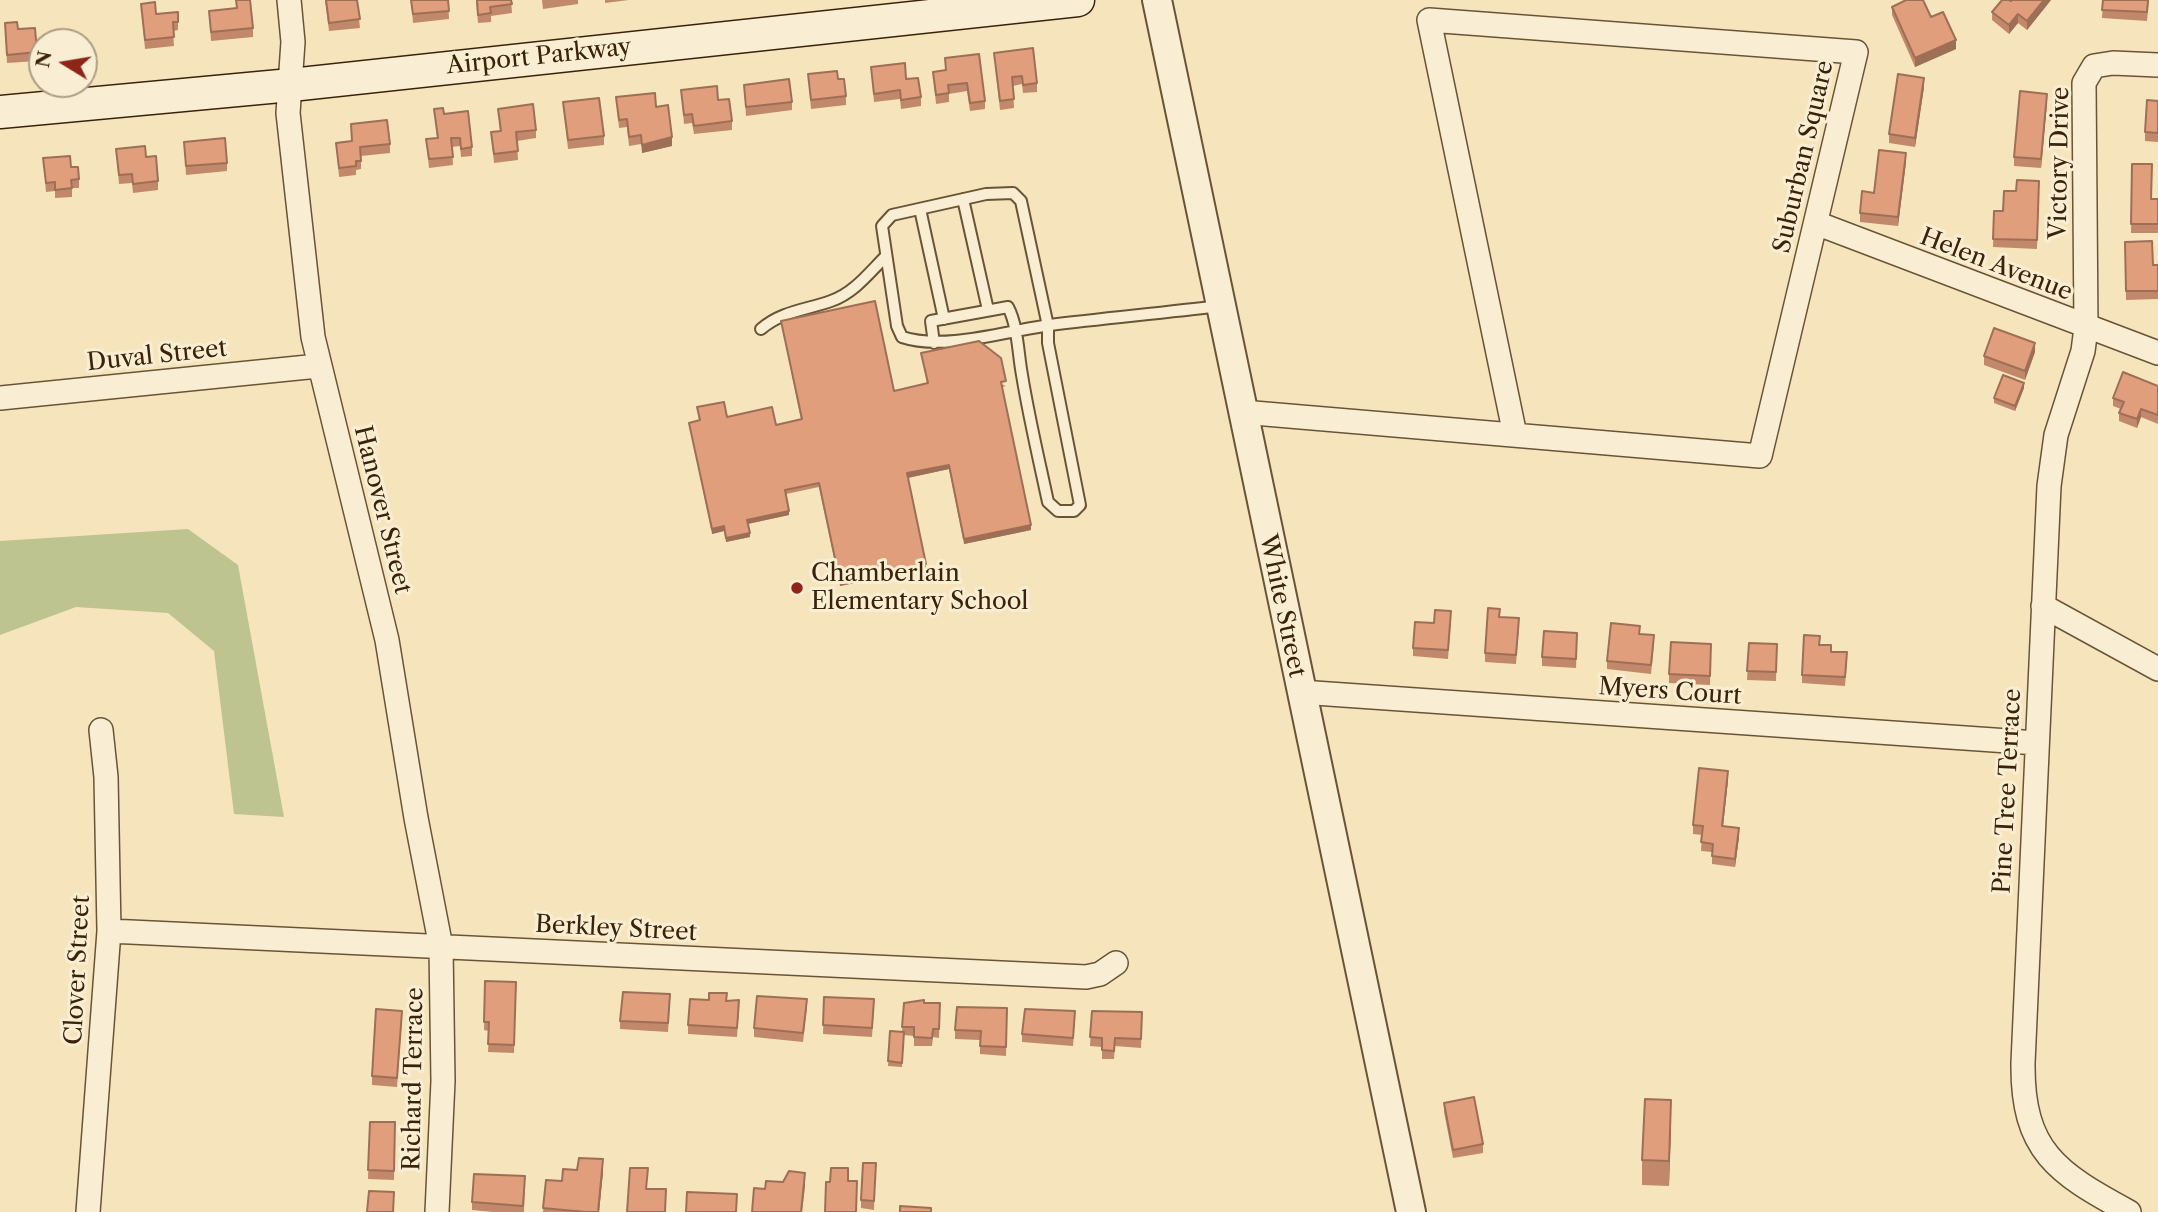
<!DOCTYPE html>
<html>
<head>
<meta charset="utf-8">
<style>
	body { margin:0 }
	#map { position:relative; width:2158px; height:1212px; overflow:hidden; background:#f6e5bc; font-family:"Libre Caslon Text",serif }
	canvas { display:block }
	.north { position:absolute; left:28px; top:28px; width:70px; height:70px; box-sizing:border-box; background:#f9eed3; border:2px solid #ad9d83; border-radius:50%; rotate:281deg; font-size:19px; font-weight:700; line-height:28px; text-align:center; color:#3b230a }
	.north::after { content:''; display:block; margin:auto; width:24px; height:32px; background:#8f2418; clip-path:polygon(50% 0,100% 100%,50% 72%,0 100%) }
</style>
</head>
<body>
<div id="map">
<canvas width="2158" height="1212"></canvas>
<div class="north">N</div>
</div>
<script>
const ctx = document.querySelector('canvas').getContext('2d');
ctx.lineJoin = 'round';
function fillPath(path, color) { ctx.fillStyle = color; ctx.fill(path, 'evenodd'); }
function trace(path, color, width, dash) { ctx.strokeStyle = color; ctx.lineWidth = width; ctx.lineCap = dash ? 'butt' : 'round'; ctx.setLineDash(dash || []); ctx.stroke(path); }
function write(font, color, halo, rows, align = 'center') {
  ctx.font = font + ' "Libre Caslon Text",serif'; ctx.lineWidth = 6; ctx.setLineDash([]); ctx.textBaseline = 'middle'; ctx.strokeStyle = halo; ctx.fillStyle = color; for (const [text, x, y, turn = 0] of rows) {
    ctx.save(); ctx.translate(x, y); ctx.rotate((+turn || 0) * Math.PI / 180); ctx.textAlign = isNaN(turn) ? turn : align; if (halo) ctx.strokeText(text, 0, 0); ctx.fillText(text, 0, 0); ctx.restore();
  }
}
fillPath(new Path2D(`
	M188,529L238,565L284,817L234,814L214,651L168,613L76,607L0,635V541Z`), '#bdc490');
const service = new Path2D(`
	M963,199L988,310
	M920,209L944,319
	M761,329C782,311 806,310 831,301C854,293 869,273 886,256
	M934,343L931,321L1008,307C1018,326 1018,354 1022,375C1029,418 1039,460 1048,502L1058,511H1074L1080,505L1048,343V326L1021,201L1013,193L986,194L892,215L882,226L897,326L902,337C944,351 1006,331 1050,325C1106,318 1163,313 1219,306`);
const minor = new Path2D(`
	M289,0L293,42L288,113L313,337L387,640L416,818L441,947L443,1081L437,1212
	M1816,223L2158,353
	M0,398L318,366
	M1242,412L1760,456L1856,52L1429,20L1515,435
	M2043,606L2158,669
	M1300,692L2037,743
	M109,931L1086,977L1100,974L1116,963
	M88,1212L109,931L106,777L101,730
	M2129,1212C2057,1173 2022,1151 2023,1063L2049,486L2056,435L2083,351L2086,328L2084,83L2094,66L2113,63L2158,65`);
const tertiary = new Path2D(`
	M1157,0L1411,1212`);
const secondary = new Path2D(`
	M0,112L291,85L1078,0`);
trace(service, '#6a5436', 14);
trace(minor, '#6a5436', 26);
trace(tertiary, '#6a5436', 32);
trace(secondary, '#3b230a', 35);
trace(service, '#f9eed3', 10);
trace(minor, '#f9eed3', 23);
trace(tertiary, '#f9eed3', 28);
trace(secondary, '#f9eed3', 32);
fillPath(new Path2D(`
	M236,0L253,28V37L211,41L209,11L236,8Z
	M325,0H357L360,28L329,31Z
	M411,0H448L449,19L413,23Z
	M476,0H511L512,13L491,16V22L478,23Z
	M542,0H578V4L543,9Z
	M605,0H629L605,3Z
	M2011,0H2051L2027,30L2018,23L2009,34L1992,20V12Z
	M2103,0H2149L2147,21L2102,18Z
	M141,4L156,14L178,12V30L173,31L174,46L145,49Z
	M1892,7L1931,17L1956,49L1915,67L1892,15Z
	M5,23L18,29L37,52V61L7,63Z
	M994,53L1037,83V92L1023,93L1022,84L1013,86L1014,108L1000,110Z
	M945,58L985,101V109L970,111L967,91L949,94V102L936,104L933,72L945,70Z
	M871,67L906,79L921,97V106L901,109L900,99L874,102Z
	M808,74L838,79L846,96V105L811,109Z
	M744,85L792,102V110L746,116Z
	M1924,87L1915,147L1889,143V134Z
	M681,90L718,100L732,121V130L694,134L692,123L684,124Z
	M616,97L656,107L672,146L642,153L641,144L629,146L627,127L619,128Z
	M2158,101V142L2145,141V132Z
	M563,102L604,136V145L568,149Z
	M2047,102L2041,168L2014,166V157Z
	M434,109L444,114L472,147V156L461,157L460,146L452,147L453,165L429,168L426,139L437,138Z
	M498,109L536,130V138L517,141L518,160L494,163L491,132L500,131Z
	M351,124L390,144V153L361,156V169L356,170V175L339,177L336,143L351,141Z
	M184,142L227,163V171L186,175Z
	M116,149L146,157L158,181V190L133,193L132,183L119,184Z
	M43,158L71,167L79,179V188H72V197L55,198V191L46,192Z
	M1906,162L1898,226L1860,222V213L1874,193Z
	M2132,164L2152,199H2158V233H2131Z
	M2039,181L2037,249L1993,247L1994,211H2003L2016,191Z
	M2125,242L2153,265H2158V299L2126,300Z
	M781,321L894,391L927,383L921,353L1006,386L1002,387L1031,530L964,544L949,469L908,478L926,568L840,586L819,487L786,494L789,515L748,524L750,537L726,542L724,531L712,534L689,423L699,420L697,407L727,417L776,425L801,420Z
	M2035,352L2025,380L1984,365V356Z
	M2158,386V424L2141,417L2137,428L2119,421V413L2121,409L2113,406V398Z
	M2024,388L2015,411L1994,403V398Z
	M1500,617L1519,627L1516,664L1485,662V653Z
	M1451,620L1448,659L1413,656V648Z
	M1640,634L1654,644L1651,674L1607,669V661Z
	M1577,642L1576,668L1542,666V657Z
	M1749,643L1777,644L1776,681L1747,680Z
	M1711,644L1710,685L1669,683V674Z
	M1819,645L1847,661L1845,686L1802,683V675Z
	M1728,780L1723,826L1739,837L1735,867L1712,864V852L1701,851L1702,835L1693,834V825Z
	M485,981L516,982L514,1053L488,1052L489,1031L484,1030Z
	M824,997L874,1008L872,1037L823,1034Z
	M727,1001L739,1009L737,1037L688,1034V1025Z
	M670,1003L668,1032L620,1029V1021Z
	M904,1003H940L939,1038L933,1037L932,1046H914V1036L904,1035L902,1067L888,1066L890,1031L902,1032Z
	M807,1008L803,1042L754,1037V1028Z
	M1007,1008L1006,1056L980,1054V1040L955,1039V1030Z
	M1092,1011L1142,1020L1141,1048L1115,1046L1114,1059H1102V1047L1090,1046Z
	M1075,1019L1073,1046L1022,1042V1034Z
	M402,1020L397,1087L372,1085V1076Z
	M1444,1103L1483,1144V1153L1453,1158L1444,1112Z
	M370,1122H395L394,1180L368,1179Z
	M1671,1124L1669,1186L1642,1185V1160Z
	M876,1163L874,1210L861,1208V1200Z
	M603,1172L599,1212H543L546,1180L562,1181Z
	M525,1176L524,1212H493L472,1210V1202Z`), '#c2886b');
fillPath(new Path2D(`
	M2044,0H2051L2027,30V21Z
	M2018,14V23L2009,34V25Z
	M1956,40V49L1915,67V58Z
	M1924,78V87L1915,147V138Z
	M2047,94V102L2041,168V159Z
	M672,137V146L642,153V145Z
	M1906,153V162L1898,226V217Z
	M2035,343V352L2025,380V371Z
	M2024,383V388L2015,411V406Z
	M2141,409V417L2137,428V419Z
	M949,465V469L907,478V473Z
	M789,511V515L747,524V520Z
	M1031,525V530L964,544V539Z
	M724,526V531L712,534V529Z
	M750,533V537L726,542V538Z
	M926,564V568L840,586V582Z
	M1728,771V780L1722,835V826Z
	M1739,828V837L1735,867V859Z
	M1671,1100V1124L1669,1186V1161Z
	M603,1159V1172L599,1212H598Z
	M805,1173V1186L802,1212H801Z`), '#9e6f57');
const building = new Path2D(`
	M236,0H250L253,28L211,32L209,11L237,8Z
	M326,0H357L360,19L329,23Z
	M411,0H448L449,11L413,14Z
	M477,0H511L512,4L490,7L491,13L478,15Z
	M1906,0H1923L1931,17L1943,12L1956,40L1915,58L1892,7Z
	M2002,0H2009L2011,1V0H2044L2027,21L2018,14L2009,25L1992,12Z
	M2103,0H2148L2147,12L2102,10Z
	M155,2L156,14L178,12V22H173L174,37L145,40L141,4Z
	M17,22L18,29L35,28L37,52L7,55L5,23Z
	M1033,48L1037,83L1023,85L1022,76L1012,77L1014,99L1000,101L994,53Z
	M979,54L985,101L970,103L967,83L948,85L949,93L936,95L933,72L946,70L945,58Z
	M905,63L906,79L918,78L921,97L901,100L900,90L874,94L871,67Z
	M837,71L838,79H844L846,96L811,100L808,74Z
	M1898,74L1924,78L1915,138L1889,134Z
	M789,79L792,102L746,107L744,85Z
	M717,86L718,100L729,99L732,121L694,126L692,114L684,115L681,90Z
	M2020,91L2047,94L2041,159L2014,157Z
	M655,93L656,107L668,105L672,137L642,145L641,135L629,137L627,119L619,120L616,97Z
	M599,98L604,136L568,140L563,102Z
	M2147,100L2158,101V133L2145,132Z
	M533,104L536,130L516,132L518,151L494,154L491,132L501,131L498,109Z
	M443,108L444,114L468,111L472,147L461,149L460,138H451L453,157L429,159L426,139L438,138L434,109Z
	M387,120L390,144L360,147L361,161H356V166L339,168L336,143L352,141L351,124Z
	M225,138L227,163L186,166L184,142Z
	M145,146L146,157L156,156L158,181L133,184L132,174L119,175L116,149Z
	M1879,150L1906,153L1898,217L1860,213L1862,191L1874,193Z
	M70,156L71,167H78L79,179L71,180L72,188L55,190V182L46,183L43,158Z
	M2132,164H2152L2151,199H2158V224H2131Z
	M2017,180L2039,181L2037,240L1993,239L1994,211H2003L2004,191H2016Z
	M2152,241L2153,265H2158V291H2126L2125,242Z
	M875,301L894,391L928,383L921,353L979,341L1001,358L1006,381L1001,382L1031,525L964,539L949,465L907,473L926,564L840,582L819,483L785,490L789,511L747,520L750,533L726,538L724,526L712,529L689,423L700,420L697,407L724,402L727,417L772,407L776,425L802,419L781,321Z
	M1994,328L2035,343L2025,371L1984,356Z
	M2123,372L2158,386V415L2141,409L2137,419L2119,413L2124,402L2113,398Z
	M2003,375L2024,383L2015,406L1994,398Z
	M1488,608L1500,609L1499,617L1519,618L1516,655L1485,653Z
	M1435,610L1451,611L1448,650L1413,648L1415,622L1434,623Z
	M1611,623L1640,626L1639,634L1654,635L1651,665L1607,661Z
	M1544,631L1577,633L1576,659L1542,657Z
	M1804,635L1820,636L1819,645H1831V652H1847L1845,677L1802,675Z
	M1671,642L1711,644L1710,676L1669,674Z
	M1749,643L1777,644L1776,672L1747,671Z
	M1699,768L1728,771L1722,826L1739,828L1735,859L1712,856L1713,844L1701,842L1703,826L1693,825Z
	M485,981L516,982L514,1045L488,1044L489,1022H484Z
	M623,992L670,994L668,1023L620,1021Z
	M709,993H727L726,1001L739,1000L737,1028L688,1025L690,999L709,1000Z
	M757,996L807,999L803,1033L754,1028Z
	M824,997L874,999L872,1028L823,1025Z
	M924,1000V1003H940L939,1029H933L932,1038L914,1037V1027H902L904,1003Z
	M957,1007L1007,1008L1006,1047L980,1046L981,1031L955,1030Z
	M376,1009L402,1011L397,1078L372,1076Z
	M1025,1009L1075,1011L1073,1038L1022,1034Z
	M1092,1011L1142,1012L1141,1039L1115,1038L1114,1051L1102,1050V1038L1090,1037Z
	M890,1031L904,1032L902,1063L888,1061Z
	M1474,1097L1483,1144L1453,1150L1444,1103Z
	M1645,1099L1671,1100L1669,1161L1642,1160Z
	M370,1122H395L394,1171L368,1170Z
	M579,1158L603,1159L598,1212H586L543,1208L546,1180L562,1181L563,1169L577,1170Z
	M863,1163H876L874,1201L861,1200Z
	M630,1168H648L646,1189H666L665,1212H627Z
	M831,1168H848V1181H857L856,1212H825L826,1182H830Z
	M789,1171L805,1173L801,1212H752L754,1188L765,1189L766,1181L783,1182Z
	M474,1174L525,1176L523,1206L472,1202Z
	M369,1191L394,1192L393,1212H367Z
	M687,1192L737,1194L736,1212H686Z
	M900,1206L931,1208V1212H900Z`);
fillPath(building, '#e19e7c');
trace(building, '#9e6f57', 2);
for (const [x, y, r, color] of [
	[797,588,7,"#8f2418"]
]) { const dot = new Path2D(); dot.arc(x, y, r, 0, 2 * Math.PI); ctx.fillStyle = color; ctx.fill(dot); trace(dot, '#f9eed3', 2.5); }
write('24px', '#3b230a', '#f9eed3', [
	["Airport Parkway",539,57,-6],
	["Suburban Square",1804,157,-77],
	["Victory Drive",2060,163,-89],
	["Helen Avenue",1996,265,21],
	["Duval Street",157,356,-6],
	["Hanover Street",382,510,76],
	["White Street",1282,606,78],
	["Myers Court",1670,692,4],
	["Pine Tree Terrace",2008,791,-87],
	["Berkley Street",616,929,3],
	["Clover Street",78,970,-87],
	["Richard Terrace",414,1079,-89]
]);
write('24px', '#3b230a', '#f9eed3', [
	["Chamberlain",811,574],
	["Elementary School",811,602]
], 'left');
</script>
</body>
</html>
